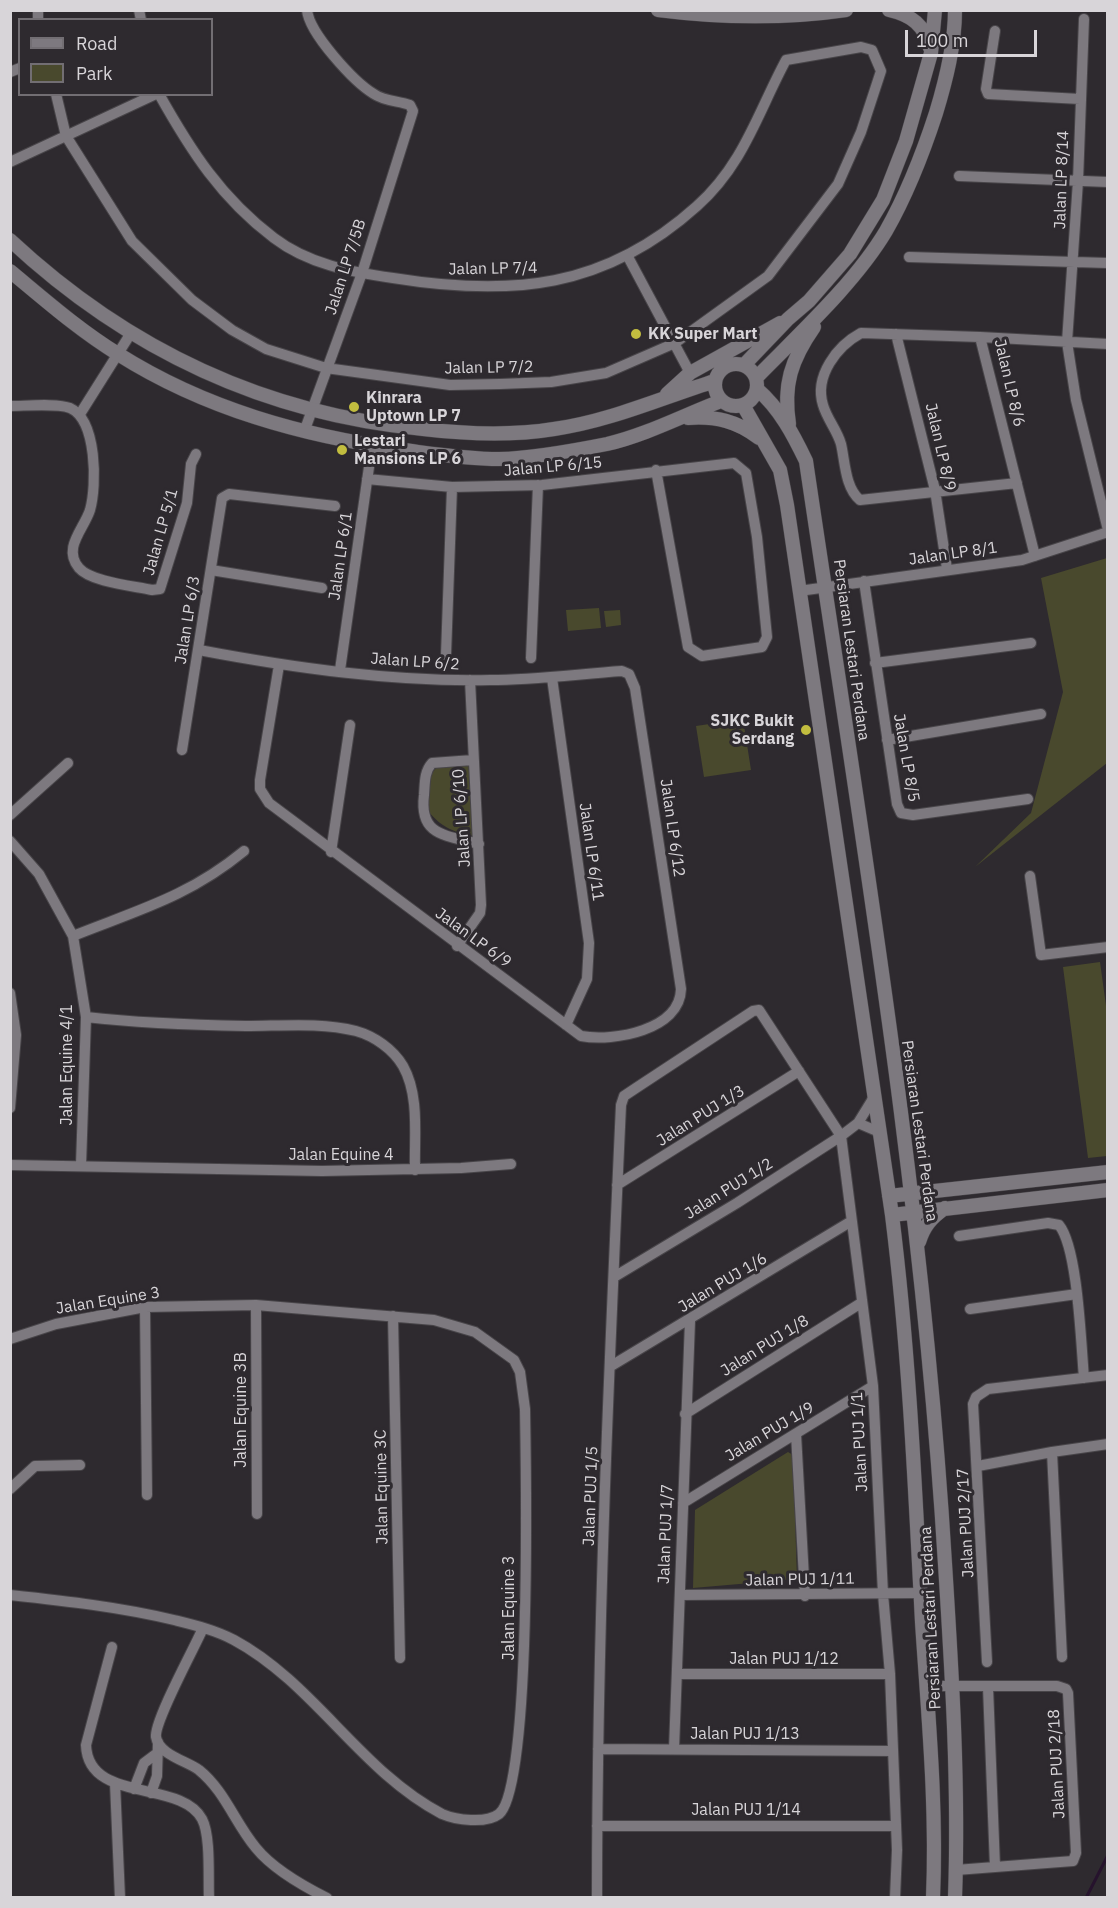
<!DOCTYPE html>
<html>
<head>
<meta charset="utf-8">
<style>
	body { margin:0 }
	#map { position:relative; width:1118px; height:1908px; overflow:hidden; background:#2e2a2f; font-family:"IBM Plex Sans",sans-serif }
	canvas { display:block }
	.frame { position:absolute; inset:0; border:12px solid #d8d5d9; pointer-events:none }
	.legend { position:absolute; left:18px; top:18px; width:195px; height:78px; box-sizing:border-box; background:#2e2a2f; border:2px solid #726e73; margin:0; padding:8px 10px; list-style:none; font-size:18px; color:#d8d5d9 }
	.legend li { display:flex; align-items:center; gap:12px; height:30px }
	.legend b { width:30px; border:2px solid #726e73 }
	.scale { position:absolute; left:905px; top:30px; width:132px; height:27px; box-sizing:border-box; border:3px solid #d8d5d9; border-top:0; padding-left:8px; font-size:18px; line-height:21px; white-space:nowrap; color:#d8d5d9; -webkit-text-stroke:4px #2e2a2f; paint-order:stroke }
</style>
</head>
<body>
<div id="map">
<canvas width="1118" height="1908"></canvas>
<div class="frame"></div>
<ul class="legend">
<li><b style="height:8px;background:#7d797f"></b>Road</li>
<li><b style="height:16px;background:#49492d"></b>Park</li>
</ul>
<div class="scale">100 m</div>
</div>
<script>
const ctx = document.querySelector('canvas').getContext('2d');
ctx.lineJoin = 'round';
function fillPath(path, color) { ctx.fillStyle = color; ctx.fill(path, 'evenodd'); }
function trace(path, color, width, dash) { ctx.strokeStyle = color; ctx.lineWidth = width; ctx.lineCap = dash ? 'butt' : 'round'; ctx.setLineDash(dash || []); ctx.stroke(path); }
function write(font, color, halo, rows, align = 'center') {
  ctx.font = font + ' "IBM Plex Sans",sans-serif'; ctx.lineWidth = 6; ctx.setLineDash([]); ctx.textBaseline = 'middle'; ctx.strokeStyle = halo; ctx.fillStyle = color; for (const [text, x, y, turn = 0] of rows) {
    ctx.save(); ctx.translate(x, y); ctx.rotate((+turn || 0) * Math.PI / 180); ctx.textAlign = isNaN(turn) ? turn : align; if (halo) ctx.strokeText(text, 0, 0); ctx.fillText(text, 0, 0); ctx.restore();
  }
}
fillPath(new Path2D(`
	M1107,558V763L975,867L1031,813L1063,692L1041,578Z
	M599,608L601,628L568,631L566,610Z
	M620,610L621,625L606,627L604,611Z
	M743,719L751,770L704,777L696,726Z
	M438,766H469L476,836C455,833 442,828 428,811L431,774Z
	M1100,962L1107,1013V1156L1088,1158L1063,967Z
	M788,1452L793,1455L797,1579L693,1588L695,1510Z`), '#49492d');
trace(new Path2D(`
	M1086,1898L1108,1855`), '#26132d', 3);
const street = new Path2D(`
	M38,10V20
	M139,10L141,20
	M1084,19L1078,181L1067,342L1076,400L1108,530
	M995,31L986,89L988,94L1080,99
	M10,72L20,68
	M56,94L66,136L132,241L192,300L232,330L266,349L326,368L450,385L500,384L551,382L606,373L675,343L768,276L838,184L861,132L881,71L872,50L861,47L786,60C758,112 744,164 697,206C605,289 511,297 393,278C351,272 308,264 274,238C221,198 191,151 159,94
	M10,162L156,94
	M959,176L1108,182
	M627,255L690,373
	M909,257L1108,263
	M896,334L935,490L947,569
	M980,337L861,333C837,346 814,376 823,405C827,419 837,430 841,444C845,461 845,488 860,500L1017,483
	M10,406C25,406 57,403 70,408C97,420 97,485 90,510C84,529 62,548 79,568C91,582 134,586 152,590L160,589L187,503L191,464L196,454
	M80,414L131,333
	M304,432L362,273L413,111L410,105C398,101 384,101 374,94C354,82 309,33 307,10
	M367,479L452,487L542,485L734,463L746,473L757,537L767,637L762,647L702,656L688,647L656,470
	M1035,556L980,337L1108,344
	M211,570L322,588
	M864,581L897,804L901,813L913,815L1028,799
	M799,591L1022,560L1108,532
	M199,650C294,668 393,682 490,680C534,680 578,674 622,671L629,674L635,688L681,989C680,1030 614,1042 581,1036L269,803L260,789V780L279,665
	M446,655L452,487
	M531,658L538,485
	M875,663L1031,643
	M340,670L372,446
	M552,678L589,943L587,979L566,1025
	M887,740L1041,714
	M182,750L222,498L229,494L335,506
	M473,760L432,763C424,772 425,783 424,795C419,836 445,835 479,844
	M10,815L68,763
	M10,841L39,874L73,936L86,1017L81,1165
	M331,852L350,725
	M1030,876L1041,955L1108,947
	M73,936C138,910 188,897 244,851
	M457,946L480,913L481,905L470,680
	M10,993L16,1035L10,1108
	M86,1017C139,1023 192,1025 246,1026C281,1026 321,1022 356,1031C374,1036 393,1049 403,1066C420,1096 414,1137 415,1170
	M858,1123L879,1132
	M10,1165L322,1171L461,1168L511,1164
	M617,1185L799,1071
	M959,1236L1048,1223L1059,1225C1078,1248 1081,1345 1084,1378
	M614,1277L737,1203L841,1136L858,1123L874,1097
	M256,1305L257,1514
	M145,1307L147,1495
	M970,1309L1077,1294
	M393,1316L400,1658
	M10,1339L56,1324L145,1307L256,1305L434,1320L475,1332L514,1360L520,1372L525,1409C526,1465 532,1788 499,1814C486,1824 456,1820 442,1814C361,1772 314,1683 234,1640C215,1630 194,1625 174,1620C120,1607 65,1601 10,1595
	M611,1366L850,1222
	M685,1414L861,1303
	M796,1434L805,1596
	M1052,1452L1062,1657
	M978,1466L1052,1452L1108,1444
	M10,1489L35,1466L80,1465
	M683,1503L873,1386
	M680,1595L921,1593
	M203,1628C195,1647 154,1721 156,1737C159,1755 187,1761 199,1770C225,1791 235,1823 256,1848C273,1869 303,1886 327,1898
	M112,1647L86,1745C88,1804 181,1779 202,1819C211,1836 208,1878 209,1898
	M987,1662L973,1404L976,1397L988,1389L1108,1375
	M677,1674H890
	M926,1686H1057L1066,1689L1068,1693L1076,1853L1073,1861L956,1870
	M988,1687L995,1867
	M598,1749L893,1751
	M674,1749L690,1321
	M115,1783L120,1898
	M134,1789L144,1763L156,1754
	M151,1793L157,1776L158,1742
	M597,1826H894
	M597,1898C597,1633 609,1369 621,1105L624,1096L636,1088L753,1011L759,1010L841,1136L873,1386L883,1594L890,1674L897,1850L895,1898`);
const secondary = new Path2D(`
	M658,10C721,18 784,19 846,10
	M889,10C911,15 925,25 930,48
	M10,240C127,349 264,414 423,429C466,434 511,436 554,429C610,421 661,398 715,381
	M10,271C45,300 79,330 118,354C205,409 303,436 404,450C435,454 467,459 499,459C534,458 572,451 607,444C646,435 684,415 721,401
	M715 385a21 21 0 1 1 42 0a21 21 0 1 1-42 0Z
	M744,365L788,319L809,301L850,254L883,200L906,141L931,53L935,10
	M756,378C799,334 855,283 886,231C907,194 923,153 936,113C946,80 955,45 955,10
	M757,389C780,409 793,434 806,461C860,827 923,1194 945,1564C952,1674 959,1786 955,1898
	M667,394L690,373L780,323
	M743,405L780,470L787,505L892,1215C909,1350 915,1486 922,1622C928,1714 937,1805 933,1898
	M688,418C716,416 737,421 759,438
	M789,424C783,385 791,360 814,327
	M889,1196L1108,1172
	M892,1215L1108,1190
	M919,1242C924,1226 931,1218 945,1208`);
trace(street, '#484549', 12);
trace(secondary, '#484549', 15);
trace(street, '#7d797f', 10);
trace(secondary, '#7d797f', 14);
for (const [x, y, r, color] of [
	[636,334,6,"#c2bd3f"],
	[354,407,6,"#c2bd3f"],
	[342,450,6,"#c2bd3f"],
	[806,730,6,"#c2bd3f"]
]) { const dot = new Path2D(); dot.arc(x, y, r, 0, 2 * Math.PI); ctx.fillStyle = color; ctx.fill(dot); trace(dot, '#2e2a2f', 2); }
write('16px', '#d8d5d9', '#2e2a2f', [
	["Jalan LP 8/14",1062,180,-88],
	["Jalan LP 7/5B",346,267,-72],
	["Jalan LP 7/4",493,269,-1],
	["Jalan LP 7/2",489,368,-1],
	["Jalan LP 8/6",1009,383,77],
	["Jalan LP 8/9",940,447,77],
	["Jalan LP 6/15",553,467,-5],
	["Jalan LP 5/1",161,532,-74],
	["Jalan LP 8/1",953,554,-8],
	["Jalan LP 6/1",341,556,-82],
	["Jalan LP 6/3",188,620,-81],
	["Persiaran Lestari Perdana",851,650,82],
	["Jalan LP 6/2",415,662,4],
	["Jalan LP 8/5",906,758,80],
	["Jalan LP 6/10",462,818,-94],
	["Jalan LP 6/12",672,828,82],
	["Jalan LP 6/11",591,852,82],
	["Jalan LP 6/9",473,938,36],
	["Jalan Equine 4/1",67,1065,-90],
	["Jalan PUJ 1/3",701,1116,-32],
	["Persiaran Lestari Perdana",919,1131,82],
	["Jalan Equine 4",341,1155],
	["Jalan PUJ 1/2",729,1189,-32],
	["Jalan PUJ 1/6",723,1283,-31],
	["Jalan Equine 3",108,1301,-9],
	["Jalan PUJ 1/8",765,1346,-32],
	["Jalan Equine 3B",241,1410,-90],
	["Jalan PUJ 1/9",770,1432,-31],
	["Jalan PUJ 1/1",860,1442,-93],
	["Jalan Equine 3C",382,1487,-91],
	["Jalan PUJ 1/5",591,1496,-88],
	["Jalan PUJ 2/17",966,1523,-93],
	["Jalan PUJ 1/7",666,1534,-88],
	["Jalan PUJ 1/11",800,1580,-1],
	["Jalan Equine 3",509,1608,-90],
	["Persiaran Lestari Perdana",931,1618,-93],
	["Jalan PUJ 1/12",784,1659],
	["Jalan PUJ 1/13",745,1734],
	["Jalan PUJ 2/18",1057,1764,-93],
	["Jalan PUJ 1/14",746,1810]
]);
write('bold 16px', '#d8d5d9', '#2e2a2f', [
	["KK Super Mart",648,334],
	["Kinrara",366,398],
	["Uptown LP 7",366,416],
	["Lestari",354,441],
	["Mansions LP 6",354,459],
	["SJKC Bukit",794,721,"right"],
	["Serdang",794,739,"right"]
], 'left');
</script>
</body>
</html>
